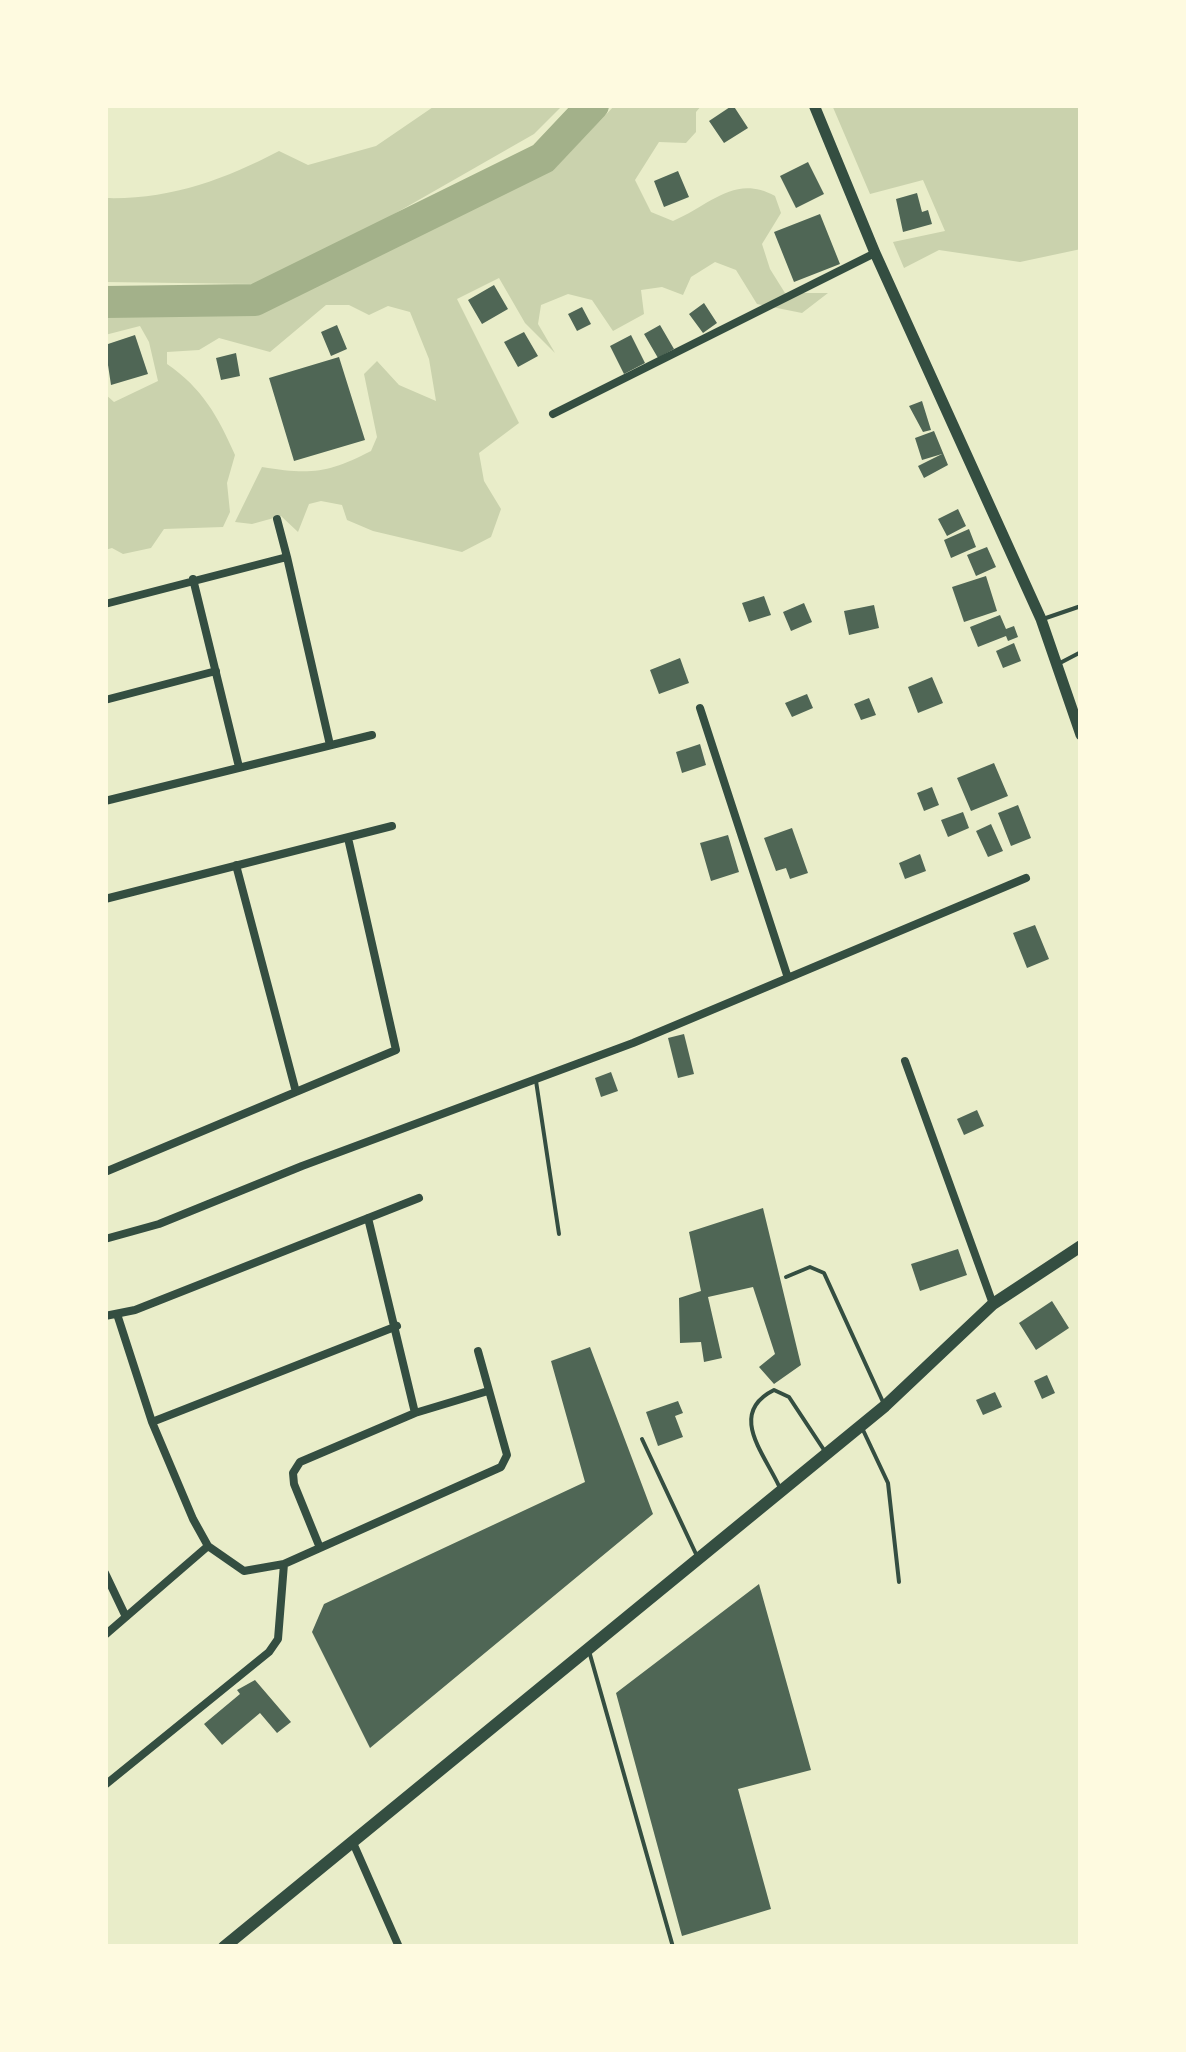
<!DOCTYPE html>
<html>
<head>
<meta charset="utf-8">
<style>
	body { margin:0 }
	#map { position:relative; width:1186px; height:2052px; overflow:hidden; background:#e9edc9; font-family:"Exo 2",sans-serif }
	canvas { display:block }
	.frame { position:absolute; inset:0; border:108px solid #fefae0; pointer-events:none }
</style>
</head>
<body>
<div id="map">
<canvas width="1186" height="2052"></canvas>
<div class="frame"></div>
</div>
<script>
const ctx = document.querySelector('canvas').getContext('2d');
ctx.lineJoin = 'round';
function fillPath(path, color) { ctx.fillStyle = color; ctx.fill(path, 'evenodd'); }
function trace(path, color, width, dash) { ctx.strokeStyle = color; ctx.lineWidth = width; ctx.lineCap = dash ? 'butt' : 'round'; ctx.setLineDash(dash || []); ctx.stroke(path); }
fillPath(new Path2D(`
	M436,105H563L534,134L305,265L254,284L105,282V198C168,200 224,180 279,151L308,165L376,146Z
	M615,105H702L696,112V132L686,143L659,142L635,180L651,212L673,221C711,205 734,174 775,196L781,213L762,244L770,269L785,293H828L802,313L757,304L736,270L715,262L691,277L683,295L662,287L641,290L644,314L613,331L592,300L568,294L541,305L538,324L555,353L525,323L499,278L457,299L519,423L479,453L484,481L501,509L491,537L462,552L373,531L347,520L342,505L321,501L309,504L298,532L281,516L252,524L235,522L262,467C310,475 329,473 371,451L377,437L364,374L377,361L399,385L436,401L429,359L410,312L388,306L369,315L349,305H326L270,352L219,338L199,350L167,352V364C202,388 218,416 235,455L227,483L230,512L223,527L164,529L151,548L123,554L112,548L105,550V394L114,402L158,381L149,342L140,326L105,335V314L258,311L556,167Z
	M832,105H1081V249L1020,262L939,250L904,268L893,242L945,231L923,180L870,194Z`), '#cad2ad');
trace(new Path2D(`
	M105,302L255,300L543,158L593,105`), '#a3b18a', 32);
fillPath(new Path2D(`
	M733,105L748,128L724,143L709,121Z
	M808,162L824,194L796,208L780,176Z
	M678,171L689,197L664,207L654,181Z
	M917,193L922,212L928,210L932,224L903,232L896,199Z
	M820,214L840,264L794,282L774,232Z
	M494,285L508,309L482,324L468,300Z
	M704,303L717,323L703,333L689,314Z
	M582,307L591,324L577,331L568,314Z
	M337,325L347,349L331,356L321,332Z
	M660,325L674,349L658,358L644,334Z
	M524,332L538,356L518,367L504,342Z
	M135,335L148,374L111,385L105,345Z
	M631,335L645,363L624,374L610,346Z
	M236,353L240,376L221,380L216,358Z
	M339,357L365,440L294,461L269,378Z
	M922,401L931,430L923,432L909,406Z
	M934,431L948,465L924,478L918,466L942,454L922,460L915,438Z
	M958,509L966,526L947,536L938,519Z
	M969,529L976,547L951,558L944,540Z
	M987,547L996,567L976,576L967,555Z
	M986,576L997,611L964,622L952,587Z
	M764,596L771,615L749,622L742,603Z
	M804,603L812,622L791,631L783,612Z
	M874,605L879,628L849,635L844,611Z
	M1000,615L1006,629L1014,626L1018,637L1008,641L1006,636L978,647L970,627Z
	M1014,643L1021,661L1003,668L996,651Z
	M680,658L689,683L659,694L650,670Z
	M932,677L943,703L918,713L908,687Z
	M807,694L813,708L792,717L785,703Z
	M869,698L876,715L861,720L854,704Z
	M700,744L706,765L682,773L676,752Z
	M994,763L1008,796L971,811L957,778Z
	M932,787L939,805L924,811L917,793Z
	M1018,805L1031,838L1011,846L998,813Z
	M963,812L969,828L948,837L941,820Z
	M991,824L1003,851L988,857L976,831Z
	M792,828L808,873L790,879L786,868L776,871L764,838Z
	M728,835L739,872L711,881L700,843Z
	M920,854L926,871L905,879L899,863Z
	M1035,925L1049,959L1027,968L1013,933Z
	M684,1034L694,1074L678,1078L668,1038Z
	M611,1072L618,1091L601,1097L595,1078Z
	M977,1110L984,1126L964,1135L957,1119Z
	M763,1208L801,1365L774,1384L759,1367L775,1354L753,1287L708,1297L722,1358L704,1362L701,1342L680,1343L679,1298L701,1291L689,1232Z
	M958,1249L967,1275L920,1291L911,1264Z
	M1052,1301L1069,1328L1036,1350L1019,1323Z
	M590,1347L653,1514L370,1748L312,1632L324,1604L585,1482L551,1361Z
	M1047,1375L1055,1393L1042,1399L1034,1381Z
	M995,1392L1002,1407L983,1415L976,1400Z
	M678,1401L683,1413L675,1416L683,1437L658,1446L646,1412Z
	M759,1584L811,1770L738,1789L771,1909L682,1936L616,1693Z
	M255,1680L291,1722L277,1733L260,1713L222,1745L204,1724L240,1694L237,1690Z`), '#4f6655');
trace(new Path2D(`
	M1043,619L1081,606
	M1058,664L1081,652
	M536,1081L559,1234
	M786,1277L810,1267L824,1273L883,1402
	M863,1430L888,1483L899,1582
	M642,1439L696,1554
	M779,1486C763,1452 728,1413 774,1390L789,1397L824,1450
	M589,1651L673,1947`), '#344e41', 4);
trace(new Path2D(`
	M553,414L875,253
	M277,519L287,557
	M193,579L239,767
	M105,604L287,557L330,745
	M105,700L216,671
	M700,708L788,978
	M105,801L372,735
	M236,865L296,1092
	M105,899L392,826
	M905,1061L993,1304
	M105,1172L396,1050L348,838
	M368,1218L415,1413
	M105,1239L159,1224L302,1166L633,1043L1026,878
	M117,1314L152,1422L193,1519L208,1546L244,1571L284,1564L501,1467L507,1455L478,1351
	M105,1316L135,1310L419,1198
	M152,1422L397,1326
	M320,1548L294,1484L293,1473L300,1462L415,1413L488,1391
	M105,1573L126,1617
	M105,1635L208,1546
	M105,1785L269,1652L278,1639L284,1564
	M354,1845L399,1947`), '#344e41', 8);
trace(new Path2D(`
	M814,105L875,253L1041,619L1081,735`), '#344e41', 11);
trace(new Path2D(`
	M224,1947L885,1406L993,1304L1081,1246`), '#344e41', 12);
</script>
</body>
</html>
